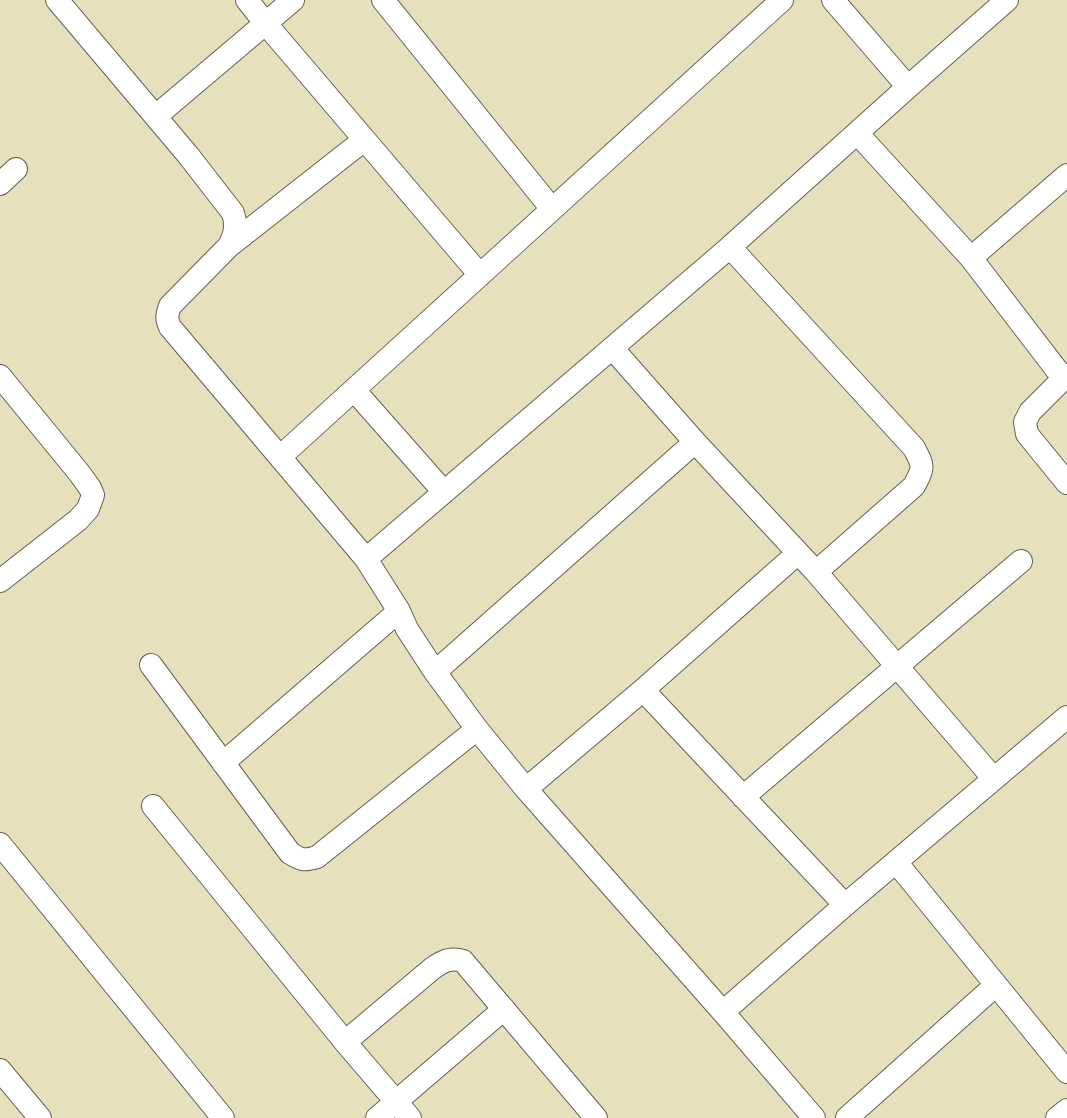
<!DOCTYPE html>
<html>
<head>
<meta charset="utf-8">
<style>
	body { margin:0 }
	canvas { display:block; background:#e7e0bc }
</style>
</head>
<body>
<canvas width="1067" height="1118"></canvas>
<script>
const ctx = document.querySelector('canvas').getContext('2d');
ctx.lineJoin = 'round';
function trace(path, color, width, dash) { ctx.strokeStyle = color; ctx.lineWidth = width; ctx.lineCap = dash ? 'butt' : 'round'; ctx.setLineDash(dash || []); ctx.stroke(path); }
const street = new Path2D(`
	M57,0L188,155L233,213C237,226 235,234 229,246L170,306C167,314 166,319 170,327L366,559L399,611L407,629L435,672L477,729L526,789L723,1012L814,1118
	M247,0L266,24L480,275
	M383,0L552,209
	M833,0L908,87
	M156,116L293,0
	M857,133L971,258L1063,378
	M0,184L16,169
	M229,246L364,140
	M730,247L914,448C924,467 924,467 914,486L816,572
	M971,258L1067,175
	M613,349L695,442L816,572L994,779
	M1067,375L1030,412L1025,422L1027,434L1067,483
	M0,376L80,474L90,488L93,495L88,509L78,520L0,581
	M354,390L444,492
	M280,457L782,0
	M366,559L730,247L908,87L1007,0
	M151,665L290,853C301,860 304,861 317,857L477,729
	M435,672L695,442
	M643,690L845,905
	M223,763L399,611
	M526,789L643,690L798,553
	M743,797L1021,561
	M153,806L345,1042L410,1118
	M0,844L223,1118
	M896,862L1067,1072
	M723,1012L845,905L1067,717
	M345,1042L433,968C443,961 451,957 463,961L596,1118
	M0,1070L40,1118
	M377,1118L504,1009
	M847,1118L996,985
	M1057,1118L1067,1110`);
trace(street, '#636154', 24);
trace(street, '#fff', 22);
</script>
</body>
</html>
